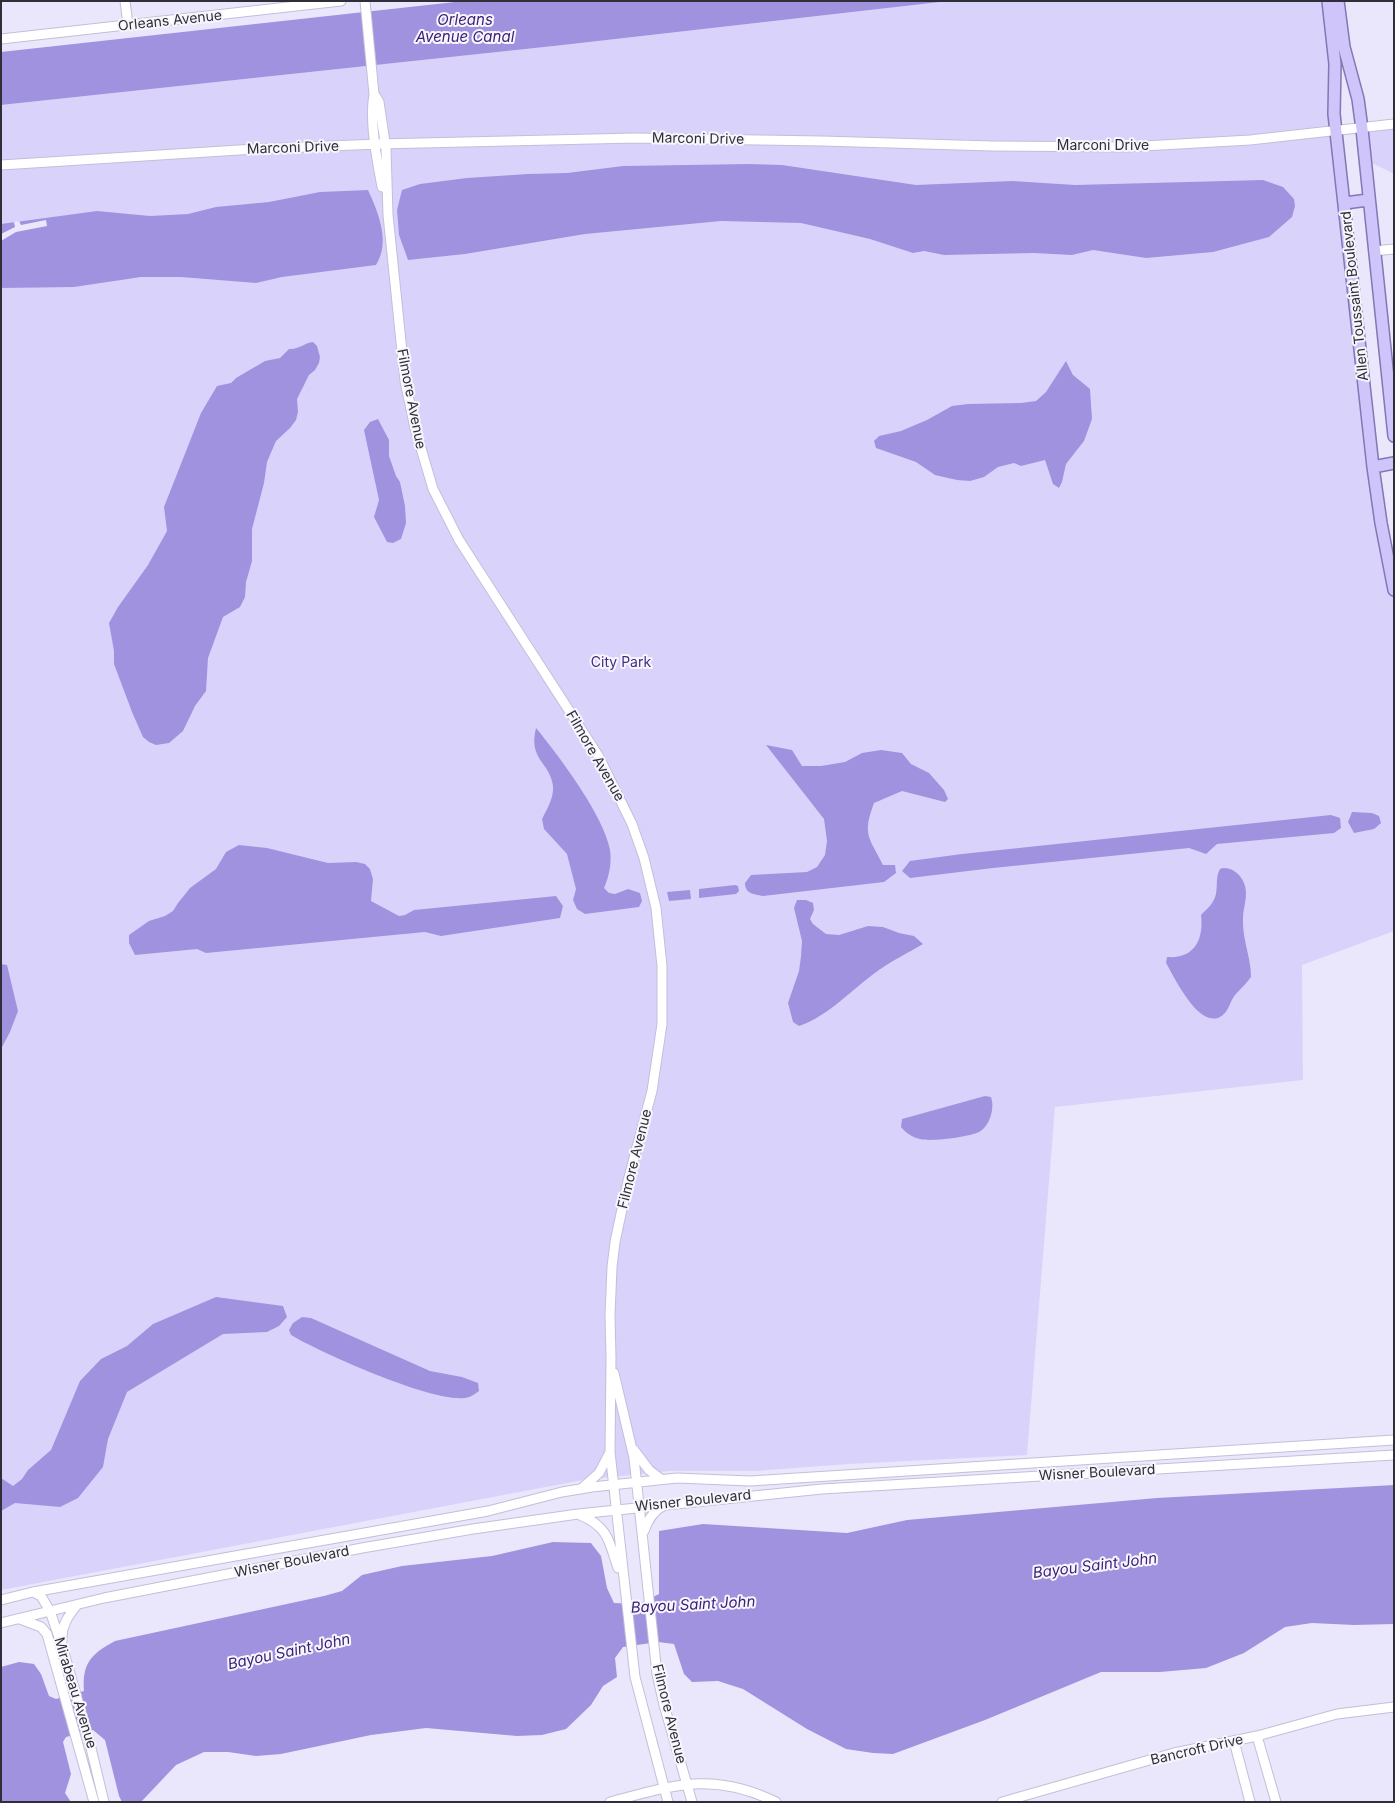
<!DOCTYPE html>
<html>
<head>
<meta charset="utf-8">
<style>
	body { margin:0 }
	#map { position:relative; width:1395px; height:1803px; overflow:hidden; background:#eae7fc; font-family:Inter,sans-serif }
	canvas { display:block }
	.frame { position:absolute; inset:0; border:2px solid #302e38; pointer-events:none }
</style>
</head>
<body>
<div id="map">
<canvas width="1395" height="1803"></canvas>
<div class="frame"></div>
</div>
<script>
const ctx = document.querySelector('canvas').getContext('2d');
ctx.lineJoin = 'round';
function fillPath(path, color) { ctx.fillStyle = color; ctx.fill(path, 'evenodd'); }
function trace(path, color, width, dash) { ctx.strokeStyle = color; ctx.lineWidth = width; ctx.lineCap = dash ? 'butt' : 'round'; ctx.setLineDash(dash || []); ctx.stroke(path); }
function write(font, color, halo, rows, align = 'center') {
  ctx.font = font + ' Inter,sans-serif'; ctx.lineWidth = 4; ctx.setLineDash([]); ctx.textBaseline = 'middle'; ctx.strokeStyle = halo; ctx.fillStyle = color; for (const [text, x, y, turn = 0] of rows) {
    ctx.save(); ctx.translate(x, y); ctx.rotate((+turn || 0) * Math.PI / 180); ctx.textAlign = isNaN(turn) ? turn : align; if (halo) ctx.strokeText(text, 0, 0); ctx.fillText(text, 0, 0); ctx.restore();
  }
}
fillPath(new Path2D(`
	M949,1H1328L1334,114L1394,590V931L1302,965L1303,1080L1055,1107L1027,1455L849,1464L755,1471H670L583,1480L1,1590V105L563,45Z
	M1394,124V174L1364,159L1362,129Z`), '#d9d3fc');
fillPath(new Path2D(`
	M464,1H949L563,45L1,105V52Z
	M749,164L782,165L916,185L1012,181L1075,185L1263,180L1283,187L1294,199L1295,206L1292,217L1269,237L1213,252L1146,258L1093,250L1072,255L1034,253L944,255L924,251L913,253L870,239L801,223L721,221L585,234L465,254L408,260L399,235L397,210L402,190L420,184L467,178L528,174L567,173L623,166Z
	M368,190C378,212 391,242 376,265L282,277L256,283L181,277H141L74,287L1,288V224L97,211L150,216L188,214L216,207L269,202L320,192Z
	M313,342L317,346L320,357L319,363L315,370L309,375L297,399L298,412L296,420L290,428L276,441L267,462L264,483L252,529V561L246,582L245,597L240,607L223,617L208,658L206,691L195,706L183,731L169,743L156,745L149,742L143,737L132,712L114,664V651L109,623L118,607L148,565L167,531L164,507L201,413L217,386L231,383L236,378L265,361L280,358L289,349C298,350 304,343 313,342Z
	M1066,361L1073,375L1090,389L1092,419L1084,441L1066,464L1062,482L1059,488L1053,484L1045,460L1021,466L1014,463L998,467L984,477L970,481L957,480L935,475L916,462L876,448L874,441L879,436L901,431L927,420L952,406L968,404L1021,403L1036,401L1046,392Z
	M378,419L389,440V456L396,476L400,482L405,506L406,523L401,539L393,543L387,542L374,517L379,500L364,430L370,422Z
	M536,728C559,756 604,816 610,850C612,863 609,877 604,888L609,893L615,894L628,889L640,893L642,901L639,907L585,914L577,909L573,900L576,889L567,854L544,829L542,819C547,809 554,798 553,786C550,762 528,760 536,728Z
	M766,745L792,750L802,766H821L845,762L862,753L881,750L902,753L911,764L929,773L944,790L948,799L945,802L902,791L874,803C862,835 869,837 883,865H895L896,873L884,882L763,896C754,894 745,894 745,883L751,875L807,872L817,867L825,855L827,841L824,819Z
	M1352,812L1372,813L1379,816L1381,823L1374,829L1354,833L1348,822Z
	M1331,815L1340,818L1341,828L1334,833L1217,844L1206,854L1189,848L993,868L910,878L902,871L910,861L962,854Z
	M239,845L267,848L328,863L356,862L365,864L370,869L373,879L371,901L399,916L405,915L414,910L556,896L563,906L560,918L441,936L425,932L206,953L197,949L135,955L129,943V935L149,921L165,916L173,911L178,903L190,888L216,869L226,852Z
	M1223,868C1233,868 1240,874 1244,883C1249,894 1243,908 1243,918C1242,939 1251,957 1251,977C1246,984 1240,989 1235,995C1229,1003 1229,1012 1220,1017C1198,1028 1175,978 1166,963L1167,957C1194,959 1204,940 1201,915C1204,911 1209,908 1212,903C1220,893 1214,879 1220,869Z
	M735,885L738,886L739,891L736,894L699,898V889Z
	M690,890L691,899L669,901L667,892Z
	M797,900H806L813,903L814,910L810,919L813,924L826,934L839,935L868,926L883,927L899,933L914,936L923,944C908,953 893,960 879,970C853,988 829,1016 799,1026L793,1022L788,1003L799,971L801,956L802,941L794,908Z
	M1,964L7,965L18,1011L10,1032L1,1049Z
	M985,1096L991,1097C995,1108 990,1126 979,1132C968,1137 932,1142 920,1139C912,1137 906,1133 901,1127L902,1119Z
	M216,1297L283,1306L287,1317L279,1326L267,1332L223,1334L127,1392L108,1439L103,1467L78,1498L60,1507L15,1503L1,1511V1478L13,1486L22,1479L28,1470L51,1450L80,1381L101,1359L127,1346L153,1324Z
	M302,1317L311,1318L430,1371L462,1377L478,1383L479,1391C476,1393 472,1396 469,1397C441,1407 319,1352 291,1335L289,1330L293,1323Z
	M1394,1485V1624L1354,1625L1312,1623L1285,1627L1244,1653L1206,1668L1160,1672H1101L985,1720L893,1754L873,1753L846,1749L807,1729L743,1689L718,1681L692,1682L684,1674L674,1644L658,1642L623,1647L615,1658L617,1677L603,1686L591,1705L566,1729L542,1735L517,1736L426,1728L371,1735L281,1754L256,1756L228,1752H204L176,1765L141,1802H122L119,1796L105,1740L93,1730L66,1737L63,1742L71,1774L65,1793L71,1802H1V1667L19,1662L34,1664L41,1674L49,1696L56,1699L84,1691C82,1663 91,1654 115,1641L324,1596L342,1591L362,1575L402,1566L492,1556L553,1542L591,1543L601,1556L607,1588L614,1603L639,1604L659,1594V1531L703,1524L847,1533L907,1520L1157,1498Z`), '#a192df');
fillPath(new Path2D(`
	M46,220L47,226L16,232L1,241V234L15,227L14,222L19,221L21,225Z`), '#eae7fc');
const minor = new Path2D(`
	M125,1L128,25
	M365,1L374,94C369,121 377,160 382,187
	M1,39L341,1
	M374,94L379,102L386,149L388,215L405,381L415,428L433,489L459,540L599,757L632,824L644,858L656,908L662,966V1024L652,1091L628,1181L615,1242L612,1267L610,1315L611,1358L610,1452L635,1677L668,1802
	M1,165L255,149L379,144L635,138L822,141L992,146L1126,147L1250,140L1394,124
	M1374,251L1394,249
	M614,1373L634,1458L657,1674L664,1705L692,1802
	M634,1450L649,1470L661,1479
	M582,1488L599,1473L609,1454
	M580,1515C609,1527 609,1542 618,1568
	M644,1531C648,1519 654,1510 665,1505
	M33,1592L41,1596L50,1611L63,1649L90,1744L104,1802
	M1,1600L33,1592L488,1511L562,1492L592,1487L677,1478L750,1481L1394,1440
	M20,1619L41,1627L47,1634L94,1802
	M1,1623L104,1598L362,1548L473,1529L578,1514L822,1489L1394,1455
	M62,1641C61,1626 68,1616 77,1605
	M1257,1736L1276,1802
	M1234,1741L1250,1802
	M610,1802C674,1785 713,1771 776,1802
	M1002,1802L1174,1753L1257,1736L1337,1714L1394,1707`);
const major = new Path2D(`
	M1328,1L1335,64L1334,114L1373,467L1381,523L1394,590
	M1338,1L1344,47L1358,99L1362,129L1394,436
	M1345,203L1368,200
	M1373,467L1394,463`);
trace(minor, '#c2bfd8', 11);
trace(major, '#8377b4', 14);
trace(minor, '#fff', 9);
trace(major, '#cfc5fa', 11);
write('14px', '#302e38', '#f7f6fc', [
	["Orleans Avenue",170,21,-6],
	["Marconi Drive",698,139,1],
	["Marconi Drive",1103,146],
	["Marconi Drive",293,148,-2],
	["Allen Toussaint Boulevard",1355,296,-96],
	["Filmore Avenue",411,399,79],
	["Filmore Avenue",595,756,60],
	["Filmore Avenue",635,1159,-76],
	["Wisner Boulevard",1097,1473,-3],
	["Wisner Boulevard",693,1501,-6],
	["Wisner Boulevard",292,1562,-11],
	["Mirabeau Avenue",75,1693,73],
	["Filmore Avenue",669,1714,76],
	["Bancroft Drive",1197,1750,-13]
]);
write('14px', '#462c84', '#f7f6fc', [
	["City Park",621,663]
]);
write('italic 15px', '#3d217a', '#f7f6fc', [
	["Orleans",465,20],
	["Avenue Canal",465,37],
	["Bayou Saint John",1095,1566,-7],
	["Bayou Saint John",693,1605,-3],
	["Bayou Saint John",289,1652,-12]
]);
</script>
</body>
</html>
